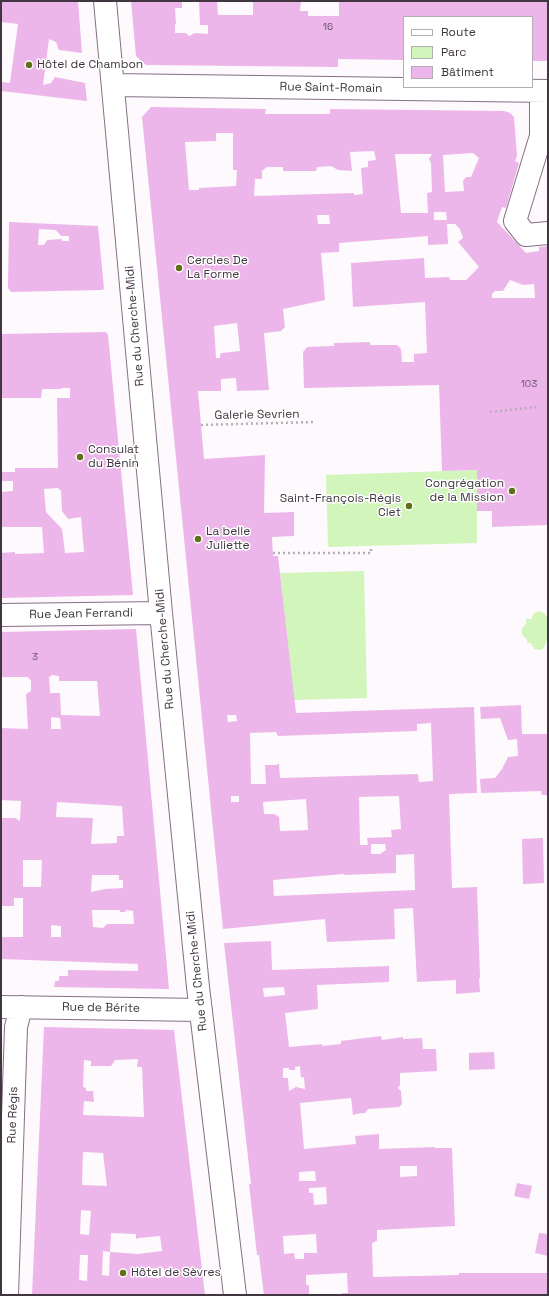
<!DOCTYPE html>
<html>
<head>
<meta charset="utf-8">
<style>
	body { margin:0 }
	#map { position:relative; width:549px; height:1296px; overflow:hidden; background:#fdf9fd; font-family:"Space Grotesk",sans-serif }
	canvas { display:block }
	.frame { position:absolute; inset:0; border:2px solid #3f363f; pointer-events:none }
	.legend { position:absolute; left:403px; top:16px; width:130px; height:72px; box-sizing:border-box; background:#fff; border:1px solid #b2afb2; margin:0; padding:5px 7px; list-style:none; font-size:12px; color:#3f363f }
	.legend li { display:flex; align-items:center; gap:8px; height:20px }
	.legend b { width:20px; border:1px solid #b2afb2 }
</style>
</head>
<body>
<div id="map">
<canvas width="549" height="1296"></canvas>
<div class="frame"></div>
<ul class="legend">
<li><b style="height:5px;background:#fff"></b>Route</li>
<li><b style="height:11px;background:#d2f5bb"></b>Parc</li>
<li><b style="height:11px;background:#ecb6ea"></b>Bâtiment</li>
</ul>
</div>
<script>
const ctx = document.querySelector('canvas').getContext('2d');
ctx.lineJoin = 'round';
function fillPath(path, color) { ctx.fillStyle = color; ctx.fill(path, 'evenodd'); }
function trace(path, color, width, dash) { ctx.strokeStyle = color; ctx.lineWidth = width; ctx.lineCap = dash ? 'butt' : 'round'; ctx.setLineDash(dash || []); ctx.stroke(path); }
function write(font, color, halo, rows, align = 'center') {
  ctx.font = font + ' "Space Grotesk",sans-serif'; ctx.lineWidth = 3; ctx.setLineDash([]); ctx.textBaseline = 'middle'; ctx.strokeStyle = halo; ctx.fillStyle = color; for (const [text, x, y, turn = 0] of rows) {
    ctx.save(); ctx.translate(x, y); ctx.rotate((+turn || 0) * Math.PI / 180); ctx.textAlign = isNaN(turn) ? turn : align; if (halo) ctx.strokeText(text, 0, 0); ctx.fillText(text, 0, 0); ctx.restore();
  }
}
fillPath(new Path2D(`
	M477,470V543L328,547L326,475Z
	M364,571L367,698L294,700L280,573Z
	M539,611L544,613L548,618C548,629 549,647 540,650L534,649L531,643H527V639C520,635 520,629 526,624V619H531L534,613Z`), '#d2f5bb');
fillPath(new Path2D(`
	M1,1H78L82,53L59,50L56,42L49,39L43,85L51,83L55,77L85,83L87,101L1,91V82L10,83L18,24L1,22Z
	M131,1H182V8H175L176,24H175V33H186L189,36L195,33L208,34V25H200L199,1H217L218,15H253V1H301L300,11H308V16H339V1H548V61H532V17H404V60L338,59V67L146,65L136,56Z
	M151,107L266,109L265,114H330V109L504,111L510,113L514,117L517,156L515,161L519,163L506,208L502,207L497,222L526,253L539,251V247L548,246V525L492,527V511H477V470L442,471L439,385L304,388L303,352L307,347L334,346V343L370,342V345H397L401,349L402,362H414V354L427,353L425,302L353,307L351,263L424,258L425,278L449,277L450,280H466L479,267L458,242L463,238L460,229L455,224H447L448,244L428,245V236L339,243V252L321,253L325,300L283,309L285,327L281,331L264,333L269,390L237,391L236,378L221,379V391H198L204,459L265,455L264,513L294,512V536L272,537L273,556H278L296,713L474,707L477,793L449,794L452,888L477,887L480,978H479L480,992L456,994V980L417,982L413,908L394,909L395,939L327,942L325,919L223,929L142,117ZM216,133H233V170H237L236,186L199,188V190H189L185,142L216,141ZM374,151L376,160L368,161V167L361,168L363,194L354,195V193L254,196L255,179H262V171L267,167H283V171H316L317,167L331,166L338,170L352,171L350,152ZM472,153H473L479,158L471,177H466L463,181L464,191L445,192L443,155ZM395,154H432L429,159L431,163L432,192L427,193L428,213H401ZM434,212H446L447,220H434ZM317,215H329L330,224H318ZM510,280L523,285L534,284L535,298H492V294L495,291H503ZM237,323L240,351L222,353L220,354V358H216L214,326ZM227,715H236L237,721L228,722ZM431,723L433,781L419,782L418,774L280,778L279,764H277V765H265L266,784H251L250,733L276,732L278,736L417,731V724ZM231,796H239V802H231ZM399,796L401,829L391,830L392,837L367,838L368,845H360L359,797ZM306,799L308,830L280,831L279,817L274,814H264L263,802ZM371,844H385L386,850L380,854H371ZM414,854L415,890L274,896L273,880L344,874V875L396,873V855Z
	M9,222L98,226L104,289L101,290L11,292L8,288ZM39,229L56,230L61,236H69V241H62V239L48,240V239L44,245H38Z
	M106,332L108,335L133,595L1,598V553L15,552V554L44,553L42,527H1V492L13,491V481H1V472H15V468H58L57,398H70V388H61V389H42L41,398H1V334ZM58,488L61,491L62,511L68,519L81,517L84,552L65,553L62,529L46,512L44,489Z
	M136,629L169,989L54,987L55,981H59V976H68V970L138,971V964L1,959V937H23V898H14V906H1V818H15L20,821L21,801L1,800V728L28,729L26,694L31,691V681L28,677H1V632ZM51,675L59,676V681H97L100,716L61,715L60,693H50L49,676L51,677ZM51,717L60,718L61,729H51ZM57,802L122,806L124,836H117V843L91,844L93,818L56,817ZM23,860H42L41,887H23ZM92,875H119V880H123V888L105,889L91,892ZM92,910H120V912H125L126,910L133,911L134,924H107L103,928L93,927ZM51,925L61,926V937H51Z
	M521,705L522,734H548V795H542L541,791L481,793L480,779L495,778L502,769L508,757L518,756L517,739L508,740L500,718L481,719L480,707Z
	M543,838L544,883L523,884L522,839Z
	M271,941L272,970L389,966V982L317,985L318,1009L285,1013L289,1047L322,1044V1046L341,1044V1041L381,1036L382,1040L403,1037V1039L422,1038L423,1049H436L437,1071L400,1073V1085L398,1088L401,1091L402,1104L399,1107L368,1109L365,1113L355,1114V1115H353L351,1098L300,1103L304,1149L356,1144L355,1136L379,1134V1149L435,1147V1148H452L455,1226L377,1230V1241L372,1243L373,1277L459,1275V1273H548V1295H342V1293H348L347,1273L306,1275V1284L309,1286V1295H264L259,1255H257L249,1184H251L224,943ZM284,987L285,995L264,997L263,988ZM300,1066L301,1078L304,1077L305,1089L296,1087L289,1091L288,1078H283V1068H289V1070H295V1067ZM400,1166H417V1176L400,1177ZM315,1171L316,1181H299V1172ZM326,1187L327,1204L314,1205L313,1193H309V1188ZM316,1234L317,1253H304V1259H295L294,1253L284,1254L283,1236Z
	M44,1027L174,1030L205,1295H32ZM138,1059L137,1067H142L144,1117L83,1115L84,1101L94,1102L93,1091H86V1088L83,1087L84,1060L91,1061V1066H111L115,1060ZM83,1152L103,1153L107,1186L82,1185ZM81,1210L91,1211L89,1235L80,1234ZM111,1233L136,1234V1239L138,1238L160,1236L162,1251L138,1254L110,1252L109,1276L102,1275L103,1251L110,1252ZM80,1255H88L87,1281L79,1280ZM164,1268L165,1276L159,1278L147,1277L146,1269Z
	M494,1052L495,1069L469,1070V1053Z
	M517,1183L532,1186L529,1199L514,1196Z
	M539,1233L548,1234V1256L535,1253Z`), '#ecb6ea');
const minor = new Path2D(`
	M105,1L161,613L198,987L235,1295
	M113,85L548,91
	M541,91V136L515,221L526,235L548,233
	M1,615L161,613
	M1,1007L201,1010
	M7,1295L16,1027L21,1007`);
trace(minor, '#846f84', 24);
trace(new Path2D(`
	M490,412L536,407
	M201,425L313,422
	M273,553H371V546`), '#b4afb4', 2.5, [2, 3]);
trace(minor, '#fff', 22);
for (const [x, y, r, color] of [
	[29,65,4,"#626f1a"],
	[179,268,4,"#626f1a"],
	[80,457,4,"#626f1a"],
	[512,491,4,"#626f1a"],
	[409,506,4,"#626f1a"],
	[198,539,4,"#626f1a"],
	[123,1273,4,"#626f1a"]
]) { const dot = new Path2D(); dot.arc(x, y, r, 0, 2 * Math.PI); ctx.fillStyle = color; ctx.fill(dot); trace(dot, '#fff', 1.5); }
write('10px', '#6a566a', null, [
	["16",328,27],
	["103",529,384],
	["3",35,657]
]);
write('12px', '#3f363f', '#fff', [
	["Hôtel de Chambon",37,65],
	["Cercles De",187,261],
	["La Forme",187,275],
	["Consulat",88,450],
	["du Bénin",88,464],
	["Congrégation",504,484,"right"],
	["de la Mission",504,498,"right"],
	["Saint-François-Régis",401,499,"right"],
	["Clet",401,513,"right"],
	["La belle",206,532],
	["Juliette",206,546],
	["Hôtel de Sèvres",131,1273]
], 'left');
write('12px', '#3f363f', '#fff', [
	["Rue Saint-Romain",331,88,1],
	["Rue du Cherche-Midi",135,326,-95],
	["Galerie Sevrien",257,415,-1],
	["Rue Jean Ferrandi",81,614,-1],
	["Rue du Cherche-Midi",165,649,-95],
	["Rue du Cherche-Midi",197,971,-96],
	["Rue de Bérite",101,1008,1],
	["Rue Régis",13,1115,-88]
]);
</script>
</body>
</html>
